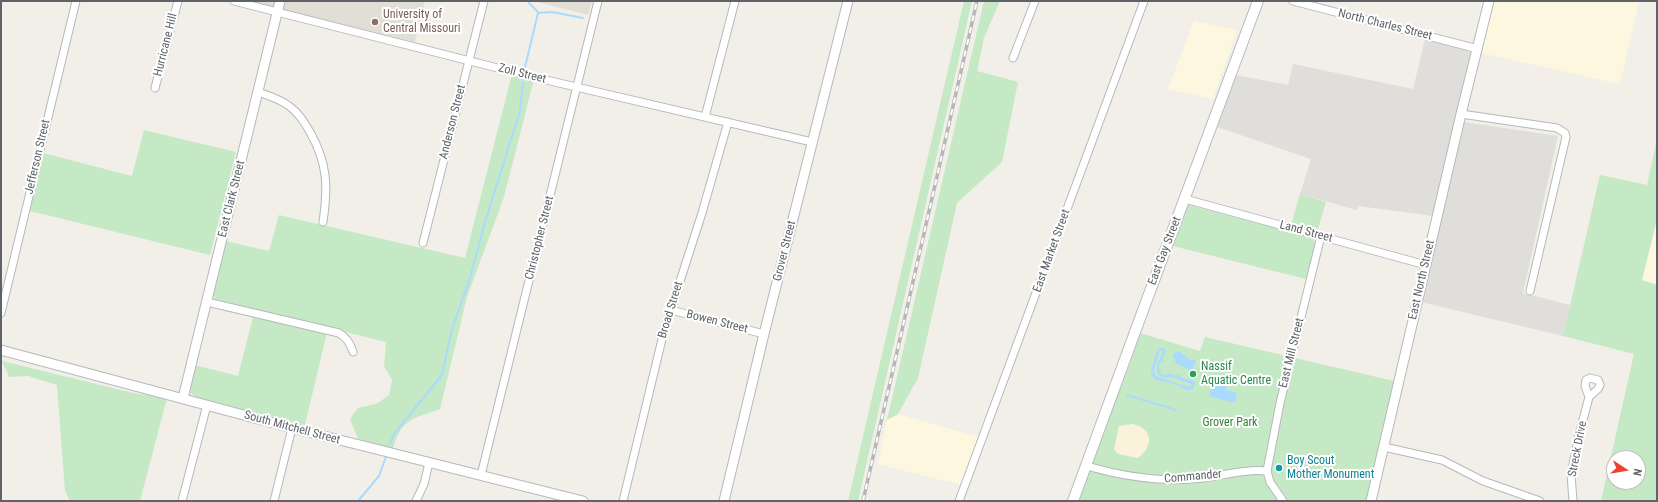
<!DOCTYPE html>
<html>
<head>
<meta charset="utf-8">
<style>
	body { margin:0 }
	#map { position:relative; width:1658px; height:502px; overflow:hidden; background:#f1efe8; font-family:"Roboto Condensed",sans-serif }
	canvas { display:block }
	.frame { position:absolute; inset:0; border:2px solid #5f6368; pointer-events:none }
	.north { position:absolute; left:1606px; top:450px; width:40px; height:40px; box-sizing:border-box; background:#fff; border:1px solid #bfc1c3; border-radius:50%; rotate:102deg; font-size:11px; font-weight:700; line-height:16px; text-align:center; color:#5f6368 }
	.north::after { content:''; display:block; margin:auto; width:14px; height:18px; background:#ea4335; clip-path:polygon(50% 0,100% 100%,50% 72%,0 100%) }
</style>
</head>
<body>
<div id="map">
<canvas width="1658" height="502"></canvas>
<div class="frame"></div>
<div class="north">N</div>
</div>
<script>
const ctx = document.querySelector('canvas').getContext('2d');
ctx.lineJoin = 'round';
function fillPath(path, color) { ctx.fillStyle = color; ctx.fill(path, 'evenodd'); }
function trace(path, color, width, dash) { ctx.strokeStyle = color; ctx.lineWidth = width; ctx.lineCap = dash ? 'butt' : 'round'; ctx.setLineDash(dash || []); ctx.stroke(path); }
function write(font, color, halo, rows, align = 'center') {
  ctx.font = font + ' "Roboto Condensed",sans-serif'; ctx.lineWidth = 4; ctx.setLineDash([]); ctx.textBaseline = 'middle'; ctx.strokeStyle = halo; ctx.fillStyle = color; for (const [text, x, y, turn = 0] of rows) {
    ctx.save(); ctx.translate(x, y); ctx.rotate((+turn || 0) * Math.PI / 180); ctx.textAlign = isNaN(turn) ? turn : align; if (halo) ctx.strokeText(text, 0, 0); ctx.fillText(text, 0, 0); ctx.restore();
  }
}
fillPath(new Path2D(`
	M1493,1H1639L1620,84L1481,53Z
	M1194,21L1237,30L1213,99L1168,89Z
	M1657,219V285L1642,280Z
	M898,414L979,437L962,485L878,464L887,420Z`), '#fef7e0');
fillPath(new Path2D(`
	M1425,39L1469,50L1471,55L1433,216L1358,206L1357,210L1300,194L1311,159L1217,127L1236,75L1288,85L1293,64L1413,89Z
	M1464,122L1558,136L1523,293L1570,305L1563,336L1421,302Z`), '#e0deda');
fillPath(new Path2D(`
	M247,1H425L415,42Z
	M534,1H592L588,15Z`), '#e1ded6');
fillPath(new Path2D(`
	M964,1H972L868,457L858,501H848Z
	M984,1H1000L984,38L977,71L1018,82L1002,162L957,203L918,378L898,414L887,420Z
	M512,74L534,79L504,197L467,297L440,409C413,419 402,418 393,448L358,439L350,419L358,408L378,403L389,395L392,380L384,366L386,342L215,299L212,294L225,241L269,251L279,215L465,258Z
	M144,130L236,152L210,255L30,211L43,153L132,176Z
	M1656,144L1657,145V219L1642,280L1657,285V501H1601L1634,354L1563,336L1600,175L1647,185ZM1614,458H1638V482H1614Z
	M1300,194L1326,202L1317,232L1291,225Z
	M1189,205L1313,238L1315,244L1306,279L1173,246L1186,207Z
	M255,314L327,332L305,425L196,397L189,392L194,365L238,376L253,317Z
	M1140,333L1200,351L1205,337L1394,381L1368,501H1073L1129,367Z
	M2,361L133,393L167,398L140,501H70L65,491L57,385L28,376L9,377Z`), '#c5e8c5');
fillPath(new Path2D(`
	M1132,424C1146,426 1155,438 1145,451C1144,453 1140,456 1138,458L1118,454L1114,449L1119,426Z`), '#fbf3d9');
fillPath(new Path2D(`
	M1162,347L1164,348L1166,352L1162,360H1164L1162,364L1161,361L1159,366L1160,372L1163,375L1172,374L1177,377V374L1181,376L1179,377L1194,381L1195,384L1193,389L1187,390L1174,384L1156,380L1152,376L1151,370L1157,351ZM1162,350L1163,352L1157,365V374L1165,378L1172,377L1191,384V387C1188,387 1158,378 1155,375L1154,371L1159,352Z
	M1179,351L1191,360H1196L1192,371C1184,366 1173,366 1173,354Z
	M1214,374L1229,378L1226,390L1237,393L1235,403L1209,396Z`), '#aadaff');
trace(new Path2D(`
	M529,3L538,12
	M525,67L538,13L552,12L583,18
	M1127,395L1176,410
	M390,444L394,434L442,375L452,329L470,278L485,222L520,111L523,83
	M358,501L379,476L386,457`), '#aadaff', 2);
const minor = new Path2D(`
	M234,1L529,76L812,142
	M1293,1L1478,49
	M1013,58L1035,1
	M155,88L178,1
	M258,92C269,96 280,99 289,106C299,113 304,122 310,132C328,164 328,187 323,222
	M1461,114L1557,128L1565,133L1566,137L1530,291
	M705,117L735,1
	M1185,199L1426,265
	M423,243L484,1
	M207,302L339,333C347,338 350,343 353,352
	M671,310L764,334
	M1,313L76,1
	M1384,447L1442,460L1483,481L1540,501
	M1087,466C1125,477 1162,483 1203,478C1225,475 1245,469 1267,471
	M481,475L598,1
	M182,501L207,405
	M274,501L292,428
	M416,501L424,484L429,463
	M623,501L664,331L702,213L728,122
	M959,501L1144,1
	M1283,501L1270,482L1267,471L1280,403L1321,236
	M1573,501L1571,474L1579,435L1589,397L1598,389L1600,385L1598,380L1590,378L1586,380L1585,386L1589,397`);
const tertiary = new Path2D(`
	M1,350L292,428L583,501
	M183,398L280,1
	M724,501L764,334L848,1
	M1371,501L1461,114L1489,1`);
const secondary = new Path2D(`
	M1073,501L1139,321L1258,1`);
trace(minor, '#b5b8bc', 9);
trace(tertiary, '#b5b8bc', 11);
trace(secondary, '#b6babf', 12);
trace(minor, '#fff', 7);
trace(tertiary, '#fff', 9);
trace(secondary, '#fff', 10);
const rail = new Path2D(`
	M863,501L977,1`);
trace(rail, '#b6b7b8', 3.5);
trace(rail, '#fff', 2, [6]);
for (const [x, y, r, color] of [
	[375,22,4,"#8d6e63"],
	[1193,374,4,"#2e9e5b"],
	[1279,468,4,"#0f9aa8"]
]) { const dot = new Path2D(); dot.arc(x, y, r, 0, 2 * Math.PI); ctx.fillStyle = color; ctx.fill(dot); trace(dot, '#fff', 1.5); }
write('12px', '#785e54', '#fff', [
	["University of",383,15],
	["Central Missouri",383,29]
], 'left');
write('12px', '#5f6368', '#fff', [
	["North Charles Street",1385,25,14],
	["Hurricane Hill",166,45,-76],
	["Zoll Street",522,74,14],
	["Anderson Street",453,122,-76],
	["Jefferson Street",38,157,-77],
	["East Clark Street",232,199,-76],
	["Land Street",1306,232,15],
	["Christopher Street",540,238,-76],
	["Grover Street",785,251,-76],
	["East Market Street",1052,251,-70],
	["East Gay Street",1165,251,-69],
	["East North Street",1422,280,-77],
	["Broad Street",671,310,-73],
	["Bowen Street",717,322,14],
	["East Mill Street",1292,353,-76],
	["South Mitchell Street",292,428,15],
	["Streck Drive",1578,449,-79],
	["Commander",1193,477,-5]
]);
write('12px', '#27864d', '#fff', [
	["Nassif",1201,367],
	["Aquatic Centre",1201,381]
], 'left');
write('12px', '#348238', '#fff', [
	["Grover Park",1230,423]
]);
write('12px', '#0d838f', '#fff', [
	["Boy Scout",1287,461],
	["Mother Monument",1287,475]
], 'left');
</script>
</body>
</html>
